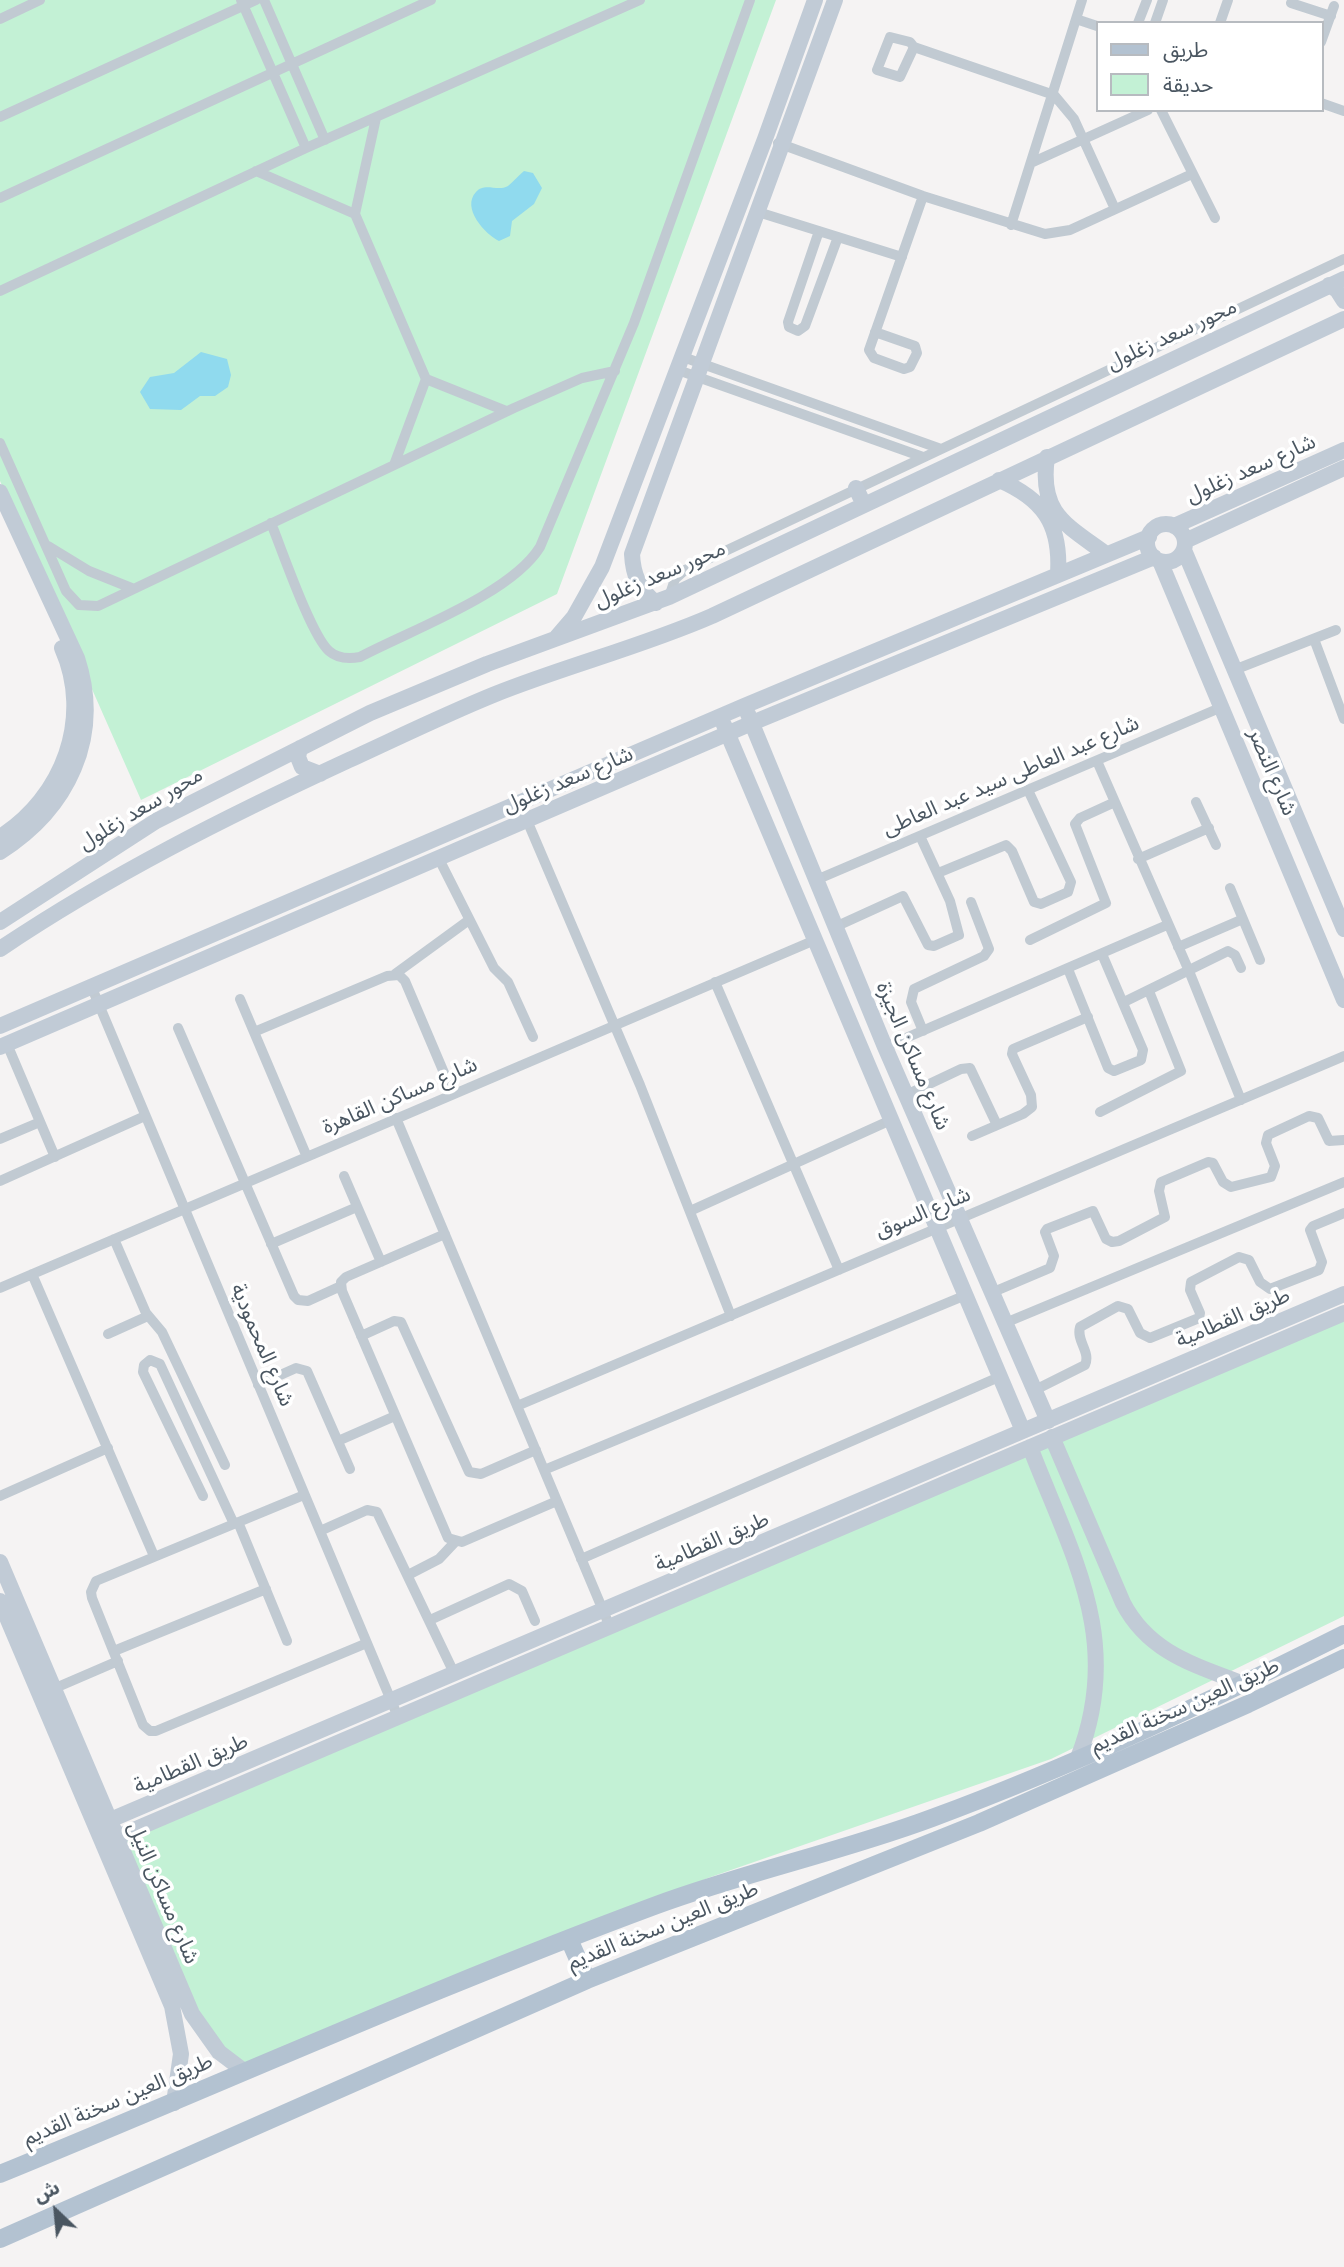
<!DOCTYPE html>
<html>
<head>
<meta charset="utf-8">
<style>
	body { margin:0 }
	#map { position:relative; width:1344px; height:2267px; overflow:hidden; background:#f5f3f3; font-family:Montserrat,"Noto Sans Arabic",sans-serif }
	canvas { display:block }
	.legend { position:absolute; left:1096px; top:21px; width:228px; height:91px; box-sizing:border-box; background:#fff; border:2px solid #b7bbc0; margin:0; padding:9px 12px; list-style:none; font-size:21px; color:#4a5661 }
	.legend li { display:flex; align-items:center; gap:14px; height:35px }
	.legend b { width:35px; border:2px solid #b7bbc0 }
	.north { position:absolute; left:21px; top:2176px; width:70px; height:70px; -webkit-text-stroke:5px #fff; paint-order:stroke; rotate:334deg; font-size:19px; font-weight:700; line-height:28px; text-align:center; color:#4a5661 }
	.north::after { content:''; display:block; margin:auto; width:24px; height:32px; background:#4a5661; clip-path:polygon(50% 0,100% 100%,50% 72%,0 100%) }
</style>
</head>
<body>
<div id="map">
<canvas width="1344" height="2267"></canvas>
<ul class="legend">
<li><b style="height:9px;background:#b3c2d1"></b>طريق</li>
<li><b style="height:19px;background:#c3f1d5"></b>حديقة</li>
</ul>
<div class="north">ش</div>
</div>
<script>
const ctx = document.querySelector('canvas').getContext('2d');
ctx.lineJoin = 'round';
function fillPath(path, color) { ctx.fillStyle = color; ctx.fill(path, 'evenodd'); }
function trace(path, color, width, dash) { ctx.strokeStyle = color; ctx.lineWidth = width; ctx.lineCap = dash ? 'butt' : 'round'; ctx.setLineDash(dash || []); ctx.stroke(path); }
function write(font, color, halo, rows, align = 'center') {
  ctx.font = font + ' Montserrat,"Noto Sans Arabic",sans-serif'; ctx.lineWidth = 7; ctx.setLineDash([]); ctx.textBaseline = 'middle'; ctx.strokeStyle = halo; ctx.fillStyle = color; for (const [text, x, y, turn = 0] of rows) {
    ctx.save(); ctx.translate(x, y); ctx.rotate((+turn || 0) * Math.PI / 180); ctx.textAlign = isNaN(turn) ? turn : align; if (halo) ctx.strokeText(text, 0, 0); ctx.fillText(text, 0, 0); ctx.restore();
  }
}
fillPath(new Path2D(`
	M0,0H776L557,594L141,800L0,481Z
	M1344,1321V1616L1051,1759L708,1878L569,1939L239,2067L186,2000L116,1838Z`), '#c3f1d5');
fillPath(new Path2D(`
	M524,171L533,173L542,188L534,204L512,221L510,236L499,241C485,234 461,208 476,192C485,182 497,192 508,186C513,182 519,175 524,171Z
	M201,352L227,359L231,375L228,387L215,396H200L181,410L150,409L140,392L150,377L174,373Z`), '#90daee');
trace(new Path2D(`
	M241,0L306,148
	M264,0L325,140
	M1291,3L1331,16
	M0,19L40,0
	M1076,19L1097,26
	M1138,23L1147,0
	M1155,23L1163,0
	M1220,23L1228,0
	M890,37L910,42L914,47L900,77L877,70Z
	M1321,42L1334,6
	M914,47L1054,95L1074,119L1115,209
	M1321,103L1344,111
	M1161,110L1215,218
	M0,117L256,0
	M376,118L355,214L426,379L394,465
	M778,143L923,196L1045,234L1070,230L1192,174
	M1033,162L1148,110
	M256,171L355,214
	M0,198L431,0
	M758,212L902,257
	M1011,225L1082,0
	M819,231L788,322L789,327L798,331L805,326L838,237
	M0,291L306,148L640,0
	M875,332L915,346L917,353L910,367L904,369L874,358L869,350L923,196
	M683,357L941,449
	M678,370L923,457
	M426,379L506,411
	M0,443L66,591L79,605L98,606L514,408L582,378L615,371
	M271,523C282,550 311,635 329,651C338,659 349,659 360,657C411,630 511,594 540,547L634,323L750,0
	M48,546L89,571L134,589
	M669,597L675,579L685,570L1344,259
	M1314,639L1344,719
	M1234,670L1336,630
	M1097,761L1189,971L1241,1100
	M1196,802L1216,845
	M520,804L640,1085L731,1316
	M439,859L494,968L508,982L533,1037
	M1138,859L1209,828
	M938,873L1006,845L1012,851L1034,902L1041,904L1068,892L1071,882L1028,790
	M816,880L1222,707
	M1230,888L1260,960
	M835,927L903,896L928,945L934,946L959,935L950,901L920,836
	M1030,940L1106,903L1075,824L1080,818L1115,802
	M1178,947L1243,919
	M1068,969L1108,1068L1114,1071L1141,1060L1143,1050L1102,954
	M395,974L469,920
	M715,982L839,1270
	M92,988L398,1717
	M240,999L307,1157
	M1124,1002L1228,951L1235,955L1241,968
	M178,1028L294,1296L298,1300L308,1301L341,1286
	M923,1031L911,1002L914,989L984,956L989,949L971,902
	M254,1032L387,976L399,975L405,981L453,1094
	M7,1044L55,1157
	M885,1047L1167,925
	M906,1095L961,1069L970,1068L997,1125
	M1100,1112L1181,1071L1149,991
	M396,1118L610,1627
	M972,1136L1023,1114L1032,1107L1031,1095L1012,1054L1013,1049L1088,1017
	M0,1139L40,1122
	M344,1176L381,1262
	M0,1181L145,1116
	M690,1211L891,1120
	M445,1234L346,1277L341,1282L342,1291L448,1538L462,1542L557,1501
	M114,1239L146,1313L162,1332L225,1465
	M271,1244L357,1207
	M32,1274L154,1556
	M0,1288L815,940
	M991,1293L1050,1268L1054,1256L1045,1232L1047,1229L1093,1211L1106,1239L1112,1242L1119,1241L1165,1217L1159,1191L1161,1182L1208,1162L1213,1163L1223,1182L1231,1187L1271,1177L1275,1166L1266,1143L1268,1135L1309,1116L1318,1118L1329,1141L1344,1140
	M1005,1323L1344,1182
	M108,1334L148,1316
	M361,1336L394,1321L401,1322L469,1472L481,1474L536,1450
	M258,1385L296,1368L307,1371L350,1469
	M1035,1390L1085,1365C1091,1352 1076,1341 1080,1327L1118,1306L1128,1309L1140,1333L1150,1338L1199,1318L1200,1313L1190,1290L1191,1282L1239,1257L1249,1260L1260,1282L1270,1289L1319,1270L1322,1262L1310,1230L1313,1226L1344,1213
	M517,1406L1344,1056
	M338,1441L395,1416
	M544,1470L966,1295
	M304,1495L96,1581L91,1592L92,1598L143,1725L150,1731H156L367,1643
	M0,1496L108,1448
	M203,1496L143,1372L144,1365L150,1360L160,1364L234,1524
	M238,1522L287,1641
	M320,1531L367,1510L377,1512L455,1675
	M581,1559L999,1377
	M408,1575L439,1559L455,1542
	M430,1620L509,1584L522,1591L535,1621
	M114,1651L266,1589
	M53,1689L118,1661`), '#c1cad2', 10);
trace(new Path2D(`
	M1329,285L1337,290L1344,301
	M1047,457C1039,513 1065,524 1106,554
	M999,480C1043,499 1061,524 1058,573
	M856,488L864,505
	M0,492L77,658C103,737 68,809 0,852
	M1147 543a19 19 0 1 1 38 0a19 19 0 1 1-38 0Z
	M1174,526L1344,450
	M1185,541L1344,468
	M1184,550L1344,929
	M1160,561L1344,1000
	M656,603C639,589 633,575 632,554L835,0
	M556,638L574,617L602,567L765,139L815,0
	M748,714L885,1047L1048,1421
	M724,725L1023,1431
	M300,748L298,757L302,767L320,774
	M0,837C63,797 93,718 62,648
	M0,922L156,821L370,713L487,664L669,597L1344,279
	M0,949C110,875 228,816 349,760C397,738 444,715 493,695C565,666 641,647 712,616L1344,319
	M0,1026L744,706L1149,537
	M0,1047L752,723L1154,557
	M1052,1437L1123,1603C1149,1653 1195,1665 1244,1684
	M1030,1447C1072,1556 1124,1640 1078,1758
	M0,1562L192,2014L219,2052L244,2071
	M0,1601L172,2006L181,2054L174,2103
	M96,1826L1344,1294
	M103,1843L1344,1313`), '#c1cbd6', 16);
trace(new Path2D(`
	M569,1939L587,1980
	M0,2174C218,2085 433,1988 654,1906C745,1872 841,1852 932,1818C1073,1766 1210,1701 1344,1634
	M0,2239L587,1980L979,1823L1248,1704L1344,1658`), '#b3c2d1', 18);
write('21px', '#4a5661', '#fff', [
	["محور سعد زغلول",1172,335,-25],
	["شارع سعد زغلول",1251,469,-24],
	["محور سعد زغلول",660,575,-23],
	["شارع النصر",1272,772,67],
	["شارع عبد العاطى سيد عبد العاطى",1011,776,-23],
	["شارع سعد زغلول",568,780,-23],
	["محور سعد زغلول",141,809,-31],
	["شارع مساكن الجيزة",913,1056,67],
	["شارع مساكن القاهرة",400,1096,-23],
	["شارع السوق",923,1213,-23],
	["طريق القطامية",1233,1318,-23],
	["شارع المحمودية",262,1345,67],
	["طريق القطامية",712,1542,-23],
	["طريق العين سخنة القديم",1185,1706,-24],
	["طريق القطامية",191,1764,-23],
	["شارع مساكن النيل",163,1893,67],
	["طريق العين سخنة القديم",663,1926,-22],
	["طريق العين سخنة القديم",118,2100,-23]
]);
</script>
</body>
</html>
